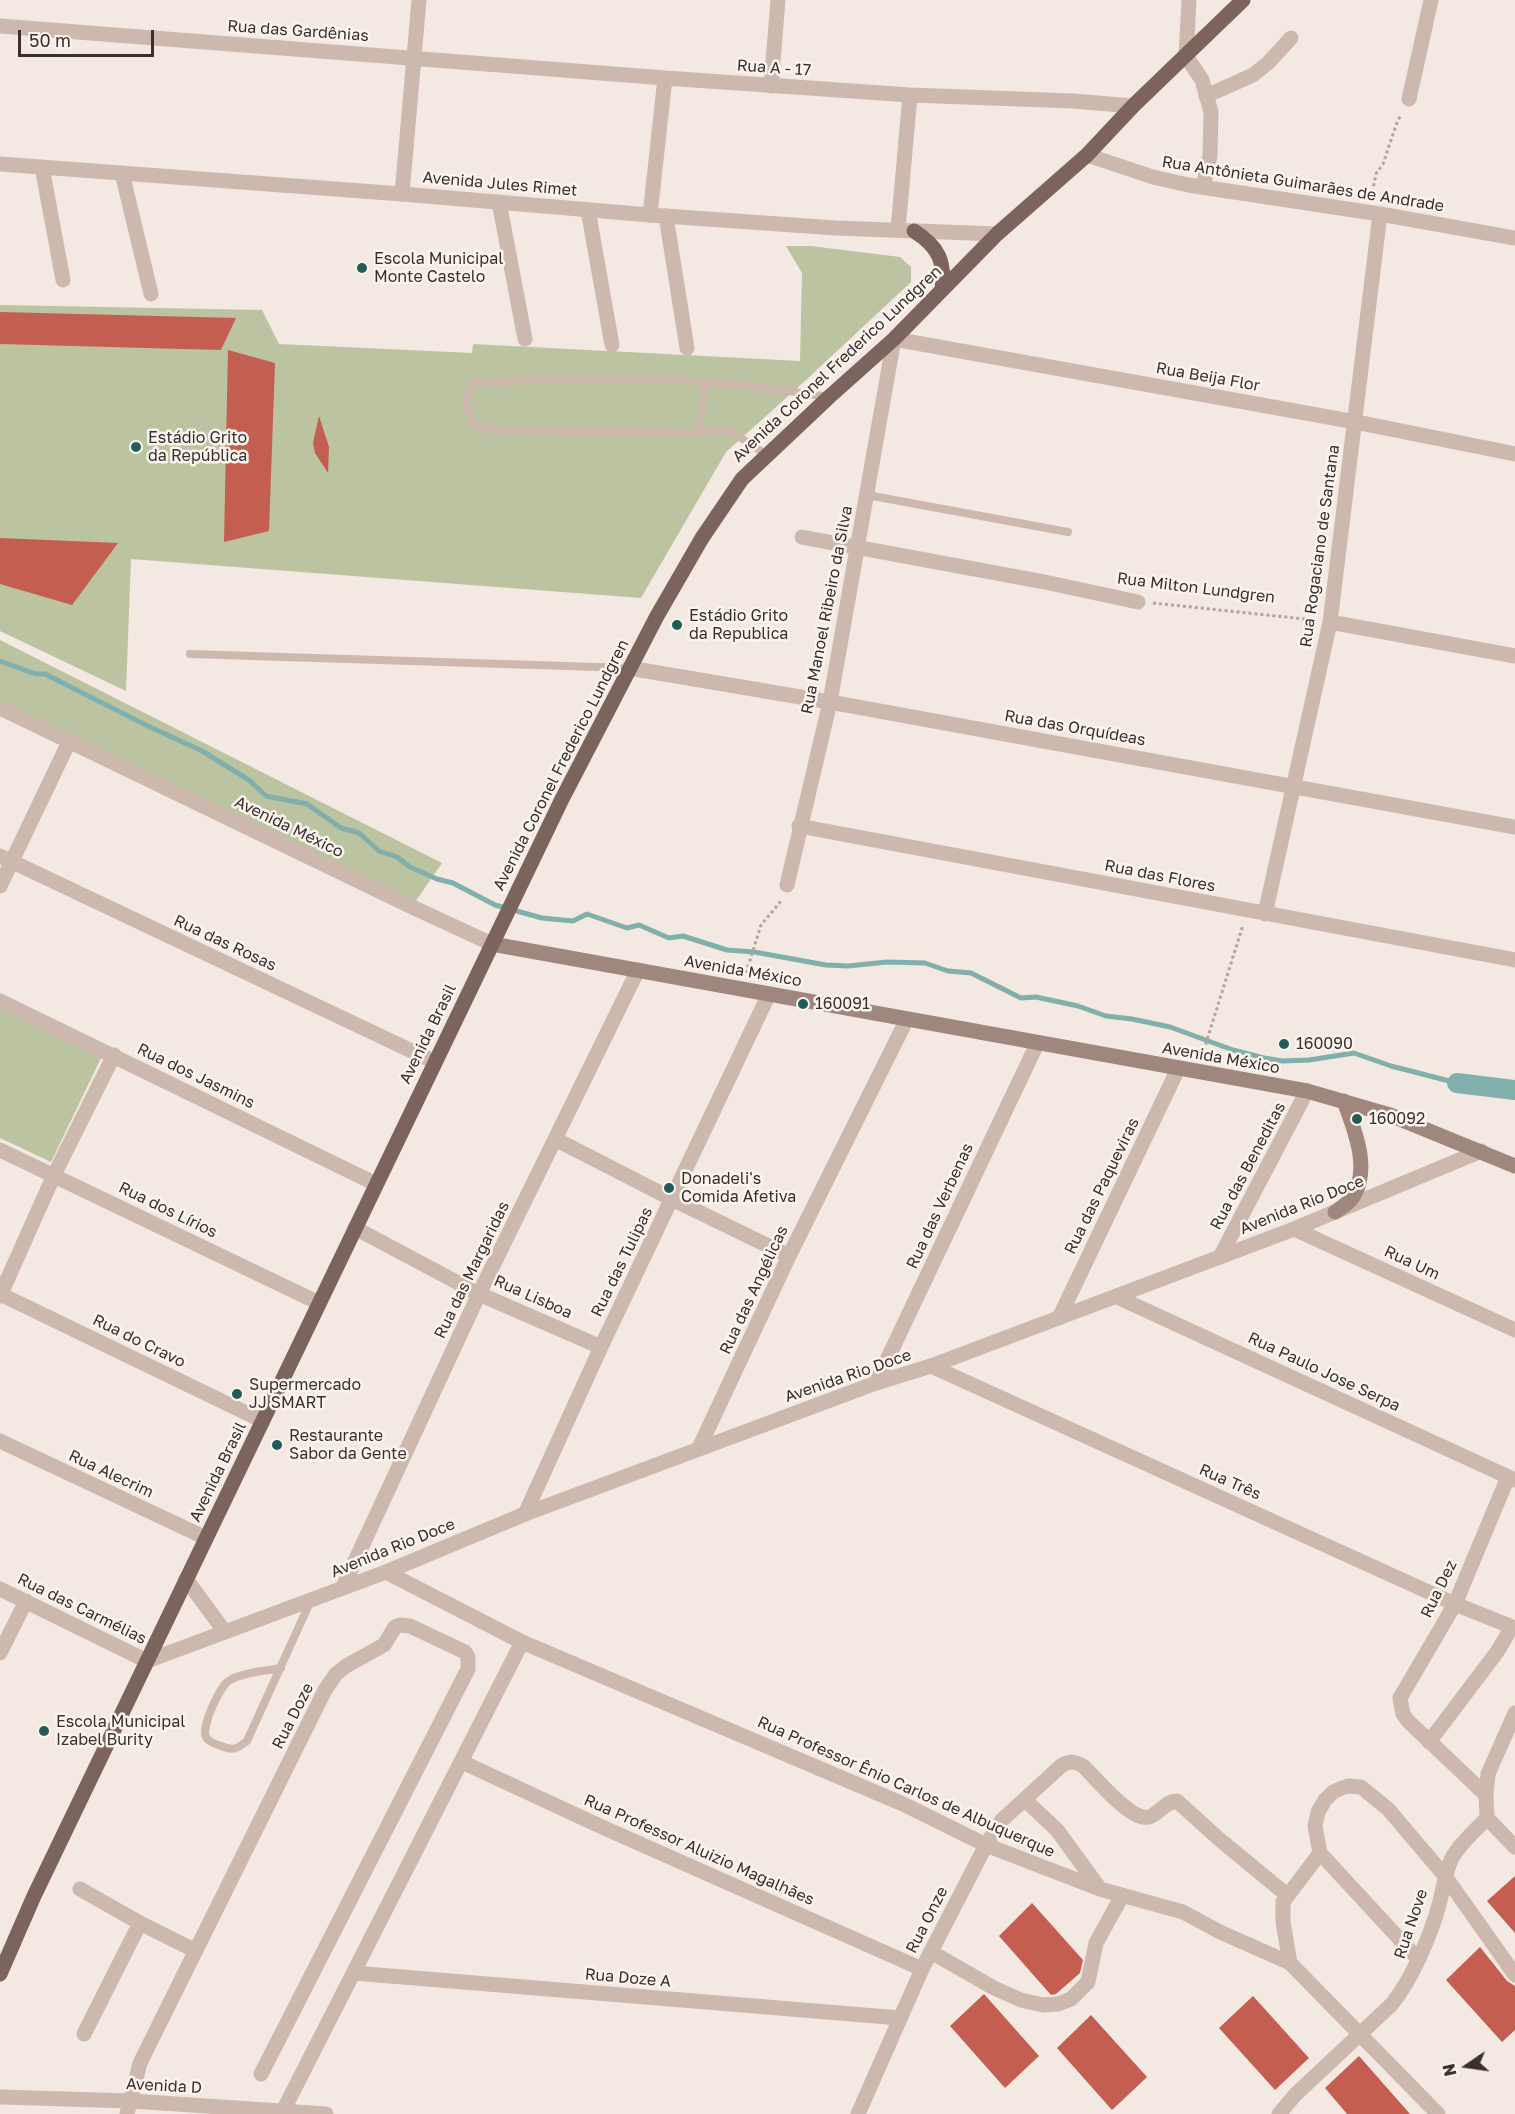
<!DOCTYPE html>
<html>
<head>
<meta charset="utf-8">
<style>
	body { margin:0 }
	#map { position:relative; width:1515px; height:2114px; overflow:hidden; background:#f3e9e2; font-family:"Golos Text",sans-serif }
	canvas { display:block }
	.north { position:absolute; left:1437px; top:2036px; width:60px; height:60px; -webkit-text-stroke:4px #fbf4ee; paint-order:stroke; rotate:257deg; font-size:16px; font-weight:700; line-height:24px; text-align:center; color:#3a2f2c }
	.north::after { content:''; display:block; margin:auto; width:21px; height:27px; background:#3a2f2c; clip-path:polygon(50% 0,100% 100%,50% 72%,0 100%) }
	.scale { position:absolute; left:18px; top:30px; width:136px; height:27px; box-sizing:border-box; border:3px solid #3a2f2c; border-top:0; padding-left:8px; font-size:18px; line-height:21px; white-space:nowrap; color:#3a2f2c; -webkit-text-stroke:4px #fbf4ee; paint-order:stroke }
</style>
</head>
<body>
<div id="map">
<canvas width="1515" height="2114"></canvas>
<div class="north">N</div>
<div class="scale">50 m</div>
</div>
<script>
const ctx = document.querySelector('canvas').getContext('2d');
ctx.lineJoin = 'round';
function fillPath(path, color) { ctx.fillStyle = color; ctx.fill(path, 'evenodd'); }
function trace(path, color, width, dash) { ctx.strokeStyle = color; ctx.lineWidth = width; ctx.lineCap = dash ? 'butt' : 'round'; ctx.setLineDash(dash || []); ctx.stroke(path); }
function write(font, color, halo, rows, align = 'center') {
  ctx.font = font + ' "Golos Text",sans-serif'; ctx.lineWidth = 5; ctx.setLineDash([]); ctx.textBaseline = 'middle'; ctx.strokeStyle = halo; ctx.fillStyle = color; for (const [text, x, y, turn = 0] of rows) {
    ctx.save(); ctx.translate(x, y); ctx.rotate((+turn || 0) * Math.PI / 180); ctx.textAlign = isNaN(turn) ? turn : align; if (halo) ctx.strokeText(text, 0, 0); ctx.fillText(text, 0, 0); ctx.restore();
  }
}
fillPath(new Path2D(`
	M786,246H811L900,257L911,267V282L806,380L726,452L641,598L131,559L126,691L0,631V305L262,310L279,344L472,353L473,344L800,361L802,273Z
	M0,640L442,863L413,905L0,705Z
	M0,1006L102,1056L51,1162L0,1138Z`), '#bbc3a1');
trace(new Path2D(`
	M0,661L36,674H45L148,726L202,751L249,780L266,796L307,804L341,828L359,833L379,851L397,857L410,867L437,879L453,883L495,905L542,918L573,921L587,914L627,928L639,925L669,938L683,936L727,950L754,952L826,965L848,966L887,962L925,963L948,971L971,973L1021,998L1036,997L1078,1006L1106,1016L1132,1019L1170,1027L1233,1050L1264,1058L1282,1061L1309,1060L1354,1053L1391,1066L1457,1083`), '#81b0ac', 5);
trace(new Path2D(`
	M1457,1083L1515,1090`), '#81b0ac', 20);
fillPath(new Path2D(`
	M0,312L236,318L221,350L0,344Z
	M228,350L275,363L269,531L224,542Z
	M319,416L329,447L328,473L315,453L313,443Z
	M0,538L118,543L72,605L0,584Z
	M1515,1876V1933L1487,1901Z
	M1032,1903L1083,1960L1080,1973L1056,1994L1051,1995L999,1936Z
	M1480,1947L1507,1981L1515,1986V2030L1502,2042L1446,1980Z
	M984,1994L1039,2056L1005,2088L950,2026Z
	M1253,1996L1309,2058L1275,2090L1219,2028Z
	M1091,2015L1147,2077L1112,2110L1057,2048Z
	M1359,2056L1410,2114H1347L1325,2088Z`), '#c35e50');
trace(new Path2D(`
	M1371,198L1376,174L1383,164L1396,125L1401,114
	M1153,603L1314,620
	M746,973L761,925L782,900
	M1202,1056L1243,925`), '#b8a197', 3, [3, 3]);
trace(new Path2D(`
	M699,433L704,382
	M767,455L732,432L720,429L699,433L489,430L473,424L466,402L471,383L493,381L660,379L762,387L829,397
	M867,495L1068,532
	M190,654L629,668
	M281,1668C265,1671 245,1672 230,1680C220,1685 201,1727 206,1737C209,1743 216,1744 221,1746C233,1751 237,1749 247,1741L311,1600`), '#ccb8ad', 8);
trace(new Path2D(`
	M1189,0L1186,56L1202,80L1211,112L1210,156L1203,187
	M0,26L665,78L910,95L1073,101L1133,106
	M771,86L778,0
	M1206,96L1253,75L1268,63L1291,38
	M1409,99L1431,0
	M1087,155L1153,177L1188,185L1380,214L1515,238
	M0,164L402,194
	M42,167L63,280
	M122,173L151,294
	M499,202L525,339
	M588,210L612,345
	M650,215L665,78
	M666,216L687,348
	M898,230L910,95
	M802,537L1040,581L1138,602
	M1330,622L1515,656
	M629,668L830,702L1515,827
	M799,826L1515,960
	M0,856L435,1062
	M787,885L830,702L894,339L1356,422L1515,454
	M0,886L69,742
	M1265,914L1330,622L1380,214
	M0,1001L376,1184
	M555,1139L672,1199L789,1256
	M0,1150L319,1303
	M355,1228L479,1294L601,1347
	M1294,1229L1515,1330
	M1220,1257L1307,1091
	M0,1294L263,1421
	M0,1296L54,1175L114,1055
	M1117,1297L1515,1480
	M1059,1318L1178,1069
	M931,1366L1455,1604L1515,1628
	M876,1383L1037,1044
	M0,1441L206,1538
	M699,1448L789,1256L907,1019
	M525,1514L601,1347L769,994
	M386,1572L522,1642L903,1804L986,1845L1100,1889L1183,1912L1220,1932L1290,1963L1438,2114
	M343,1587L479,1294L638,970
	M0,1589L147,1661
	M0,1653L26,1601
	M1429,1742L1497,1652L1512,1627
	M462,1762L602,1827L922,1969
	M1486,1795L1408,1721L1403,1714L1400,1698L1455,1604L1508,1477
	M1025,1800L1057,1830L1100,1889
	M1487,1818L1515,1847
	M1320,1853L1418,1959
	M80,1889L140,1923
	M931,1952L994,1988L1021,2000L1043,2005L1058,2004L1071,1999L1088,1982L1096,1943L1122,1896
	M1290,1963L1283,1922V1902L1320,1853L1315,1826L1318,1812L1325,1800L1333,1792L1342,1788L1348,1786L1361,1787L1388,1809L1445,1876L1515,1975
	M354,1973L900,2018
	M84,2034L140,1923L196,1951
	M283,2111L522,1642
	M127,2114L140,2063L325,1690L336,1674L346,1666L384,1645L395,1627L400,1625L410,1626L465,1652L468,1657V1669L261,2074
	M858,2114L922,1969L986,1845L1002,1820L1062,1765C1071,1761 1075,1761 1083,1766C1096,1778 1131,1822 1149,1817C1160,1813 1166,1801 1177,1801L1219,1839L1287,1895
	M1279,2114L1295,2095L1392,2004C1413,1977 1430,1937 1439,1905C1443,1890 1445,1874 1451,1860C1459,1844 1475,1831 1487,1818L1486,1795L1488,1774L1515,1713`), '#ccb8ad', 15);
trace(new Path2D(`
	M419,0L402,194L650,215L836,228L997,234
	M0,708L410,906L492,944
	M186,1579L225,1632
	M147,1661L386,1572L525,1514L876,1383L931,1366L1294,1229L1481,1151
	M0,2097L131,2101L326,2114`), '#ccb8ad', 15);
trace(new Path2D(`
	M492,944L1307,1091L1390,1115L1515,1166
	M1335,1212C1341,1208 1349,1203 1353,1197C1371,1168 1354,1129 1344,1101`), '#a0877e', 15);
trace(new Path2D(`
	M914,231C939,247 945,261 942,290
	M0,1974L34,1896L562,799L657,616L702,538L742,479L829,397L894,339L997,234L1087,155L1133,106L1243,0`), '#7c645d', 15);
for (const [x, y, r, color] of [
	[362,268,6,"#215c59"],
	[136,447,6,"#215c59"],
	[677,625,6,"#215c59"],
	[803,1004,6,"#215c59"],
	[1284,1044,6,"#215c59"],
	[1357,1119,6,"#215c59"],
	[669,1188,6,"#215c59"],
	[237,1394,6,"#215c59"],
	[277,1445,6,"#215c59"],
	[44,1731,6,"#215c59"]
]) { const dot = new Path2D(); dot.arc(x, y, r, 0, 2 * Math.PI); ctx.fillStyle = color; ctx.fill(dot); trace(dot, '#fbf4ee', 2); }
write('16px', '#3a2f2c', '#fbf4ee', [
	["Rua das Gardênias",298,31,4],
	["Rua A - 17",774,68,4],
	["Avenida Jules Rimet",500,184,5],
	["Rua Antônieta Guimarães de Andrade",1303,184,9],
	["Avenida Coronel Frederico Lundgren",837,364,-43],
	["Rua Beija Flor",1208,377,10],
	["Rua Rogaciano de Santana",1320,546,-82],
	["Rua Milton Lundgren",1196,588,7],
	["Rua Manoel Ribeiro da Silva",827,610,-79],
	["Rua das Orquídeas",1075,728,10],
	["Avenida Coronel Frederico Lundgren",561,765,-63],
	["Avenida México",289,827,26],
	["Rua das Flores",1160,876,11],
	["Rua das Rosas",225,943,25],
	["Avenida México",743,971,10],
	["Avenida Brasil",428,1034,-64],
	["Avenida México",1221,1058,10],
	["Rua dos Jasmins",196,1076,26],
	["Rua das Beneditas",1248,1166,-62],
	["Rua das Paqueviras",1102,1186,-64],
	["Avenida Rio Doce",1302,1205,-22],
	["Rua das Verbenas",940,1206,-65],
	["Rua dos Lírios",168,1210,26],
	["Rua das Tulipas",622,1262,-64],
	["Rua Um",1412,1263,25],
	["Rua das Margaridas",472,1270,-64],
	["Rua das Angélicas",754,1290,-65],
	["Rua Lisboa",533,1297,24],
	["Rua do Cravo",139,1341,26],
	["Rua Paulo Jose Serpa",1324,1372,25],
	["Avenida Rio Doce",848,1376,-19],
	["Avenida Brasil",218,1472,-64],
	["Rua Alecrim",111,1474,25],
	["Rua Três",1230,1482,24],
	["Avenida Rio Doce",393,1548,-22],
	["Rua Dez",1439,1589,-64],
	["Rua das Carmélias",82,1609,26],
	["Rua Doze",293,1716,-63],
	["Rua Professor Ênio Carlos de Albuquerque",906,1787,24],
	["Rua Professor Aluizio Magalhães",699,1850,24],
	["Rua Onze",927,1920,-63],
	["Rua Nove",1411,1924,-71],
	["Rua Doze A",628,1978,5],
	["Avenida D",164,2086,3]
]);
write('16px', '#3a2f2c', '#fbf4ee', [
	["Escola Municipal",374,259],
	["Monte Castelo",374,277],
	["Estádio Grito",148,438],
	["da República",148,456],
	["Estádio Grito",689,616],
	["da Republica",689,634],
	["160091",815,1004],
	["160090",1296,1044],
	["160092",1369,1119],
	["Donadeli's",681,1179],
	["Comida Afetiva",681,1197],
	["Supermercado",249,1385],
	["JJ SMART",249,1403],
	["Restaurante",289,1436],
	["Sabor da Gente",289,1454],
	["Escola Municipal",56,1722],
	["Izabel Burity",56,1740]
], 'left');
</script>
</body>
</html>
